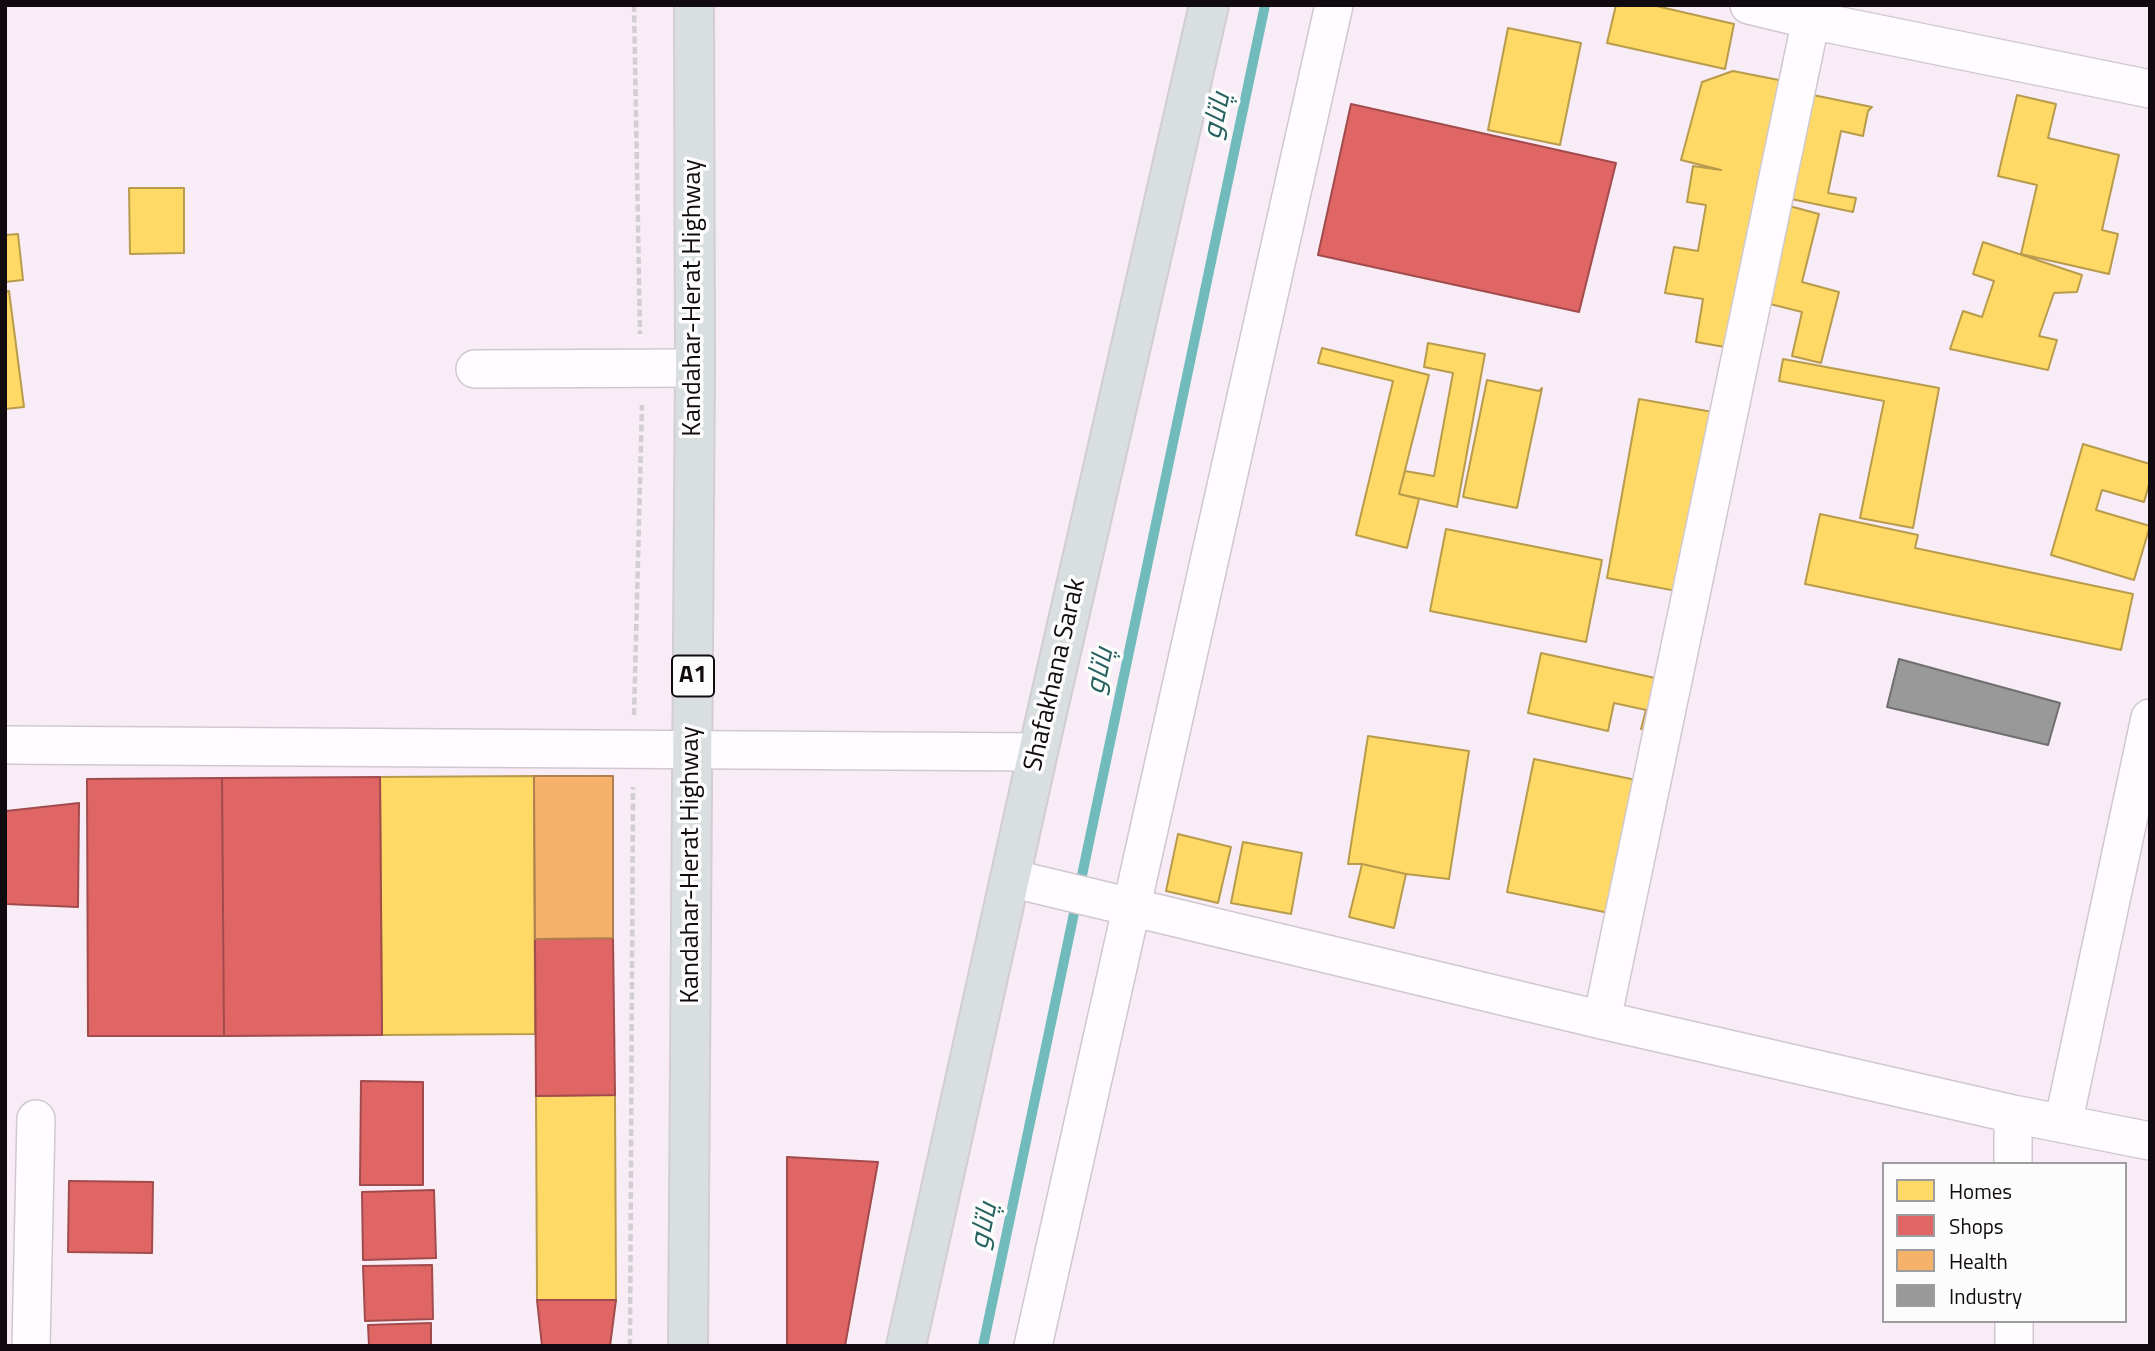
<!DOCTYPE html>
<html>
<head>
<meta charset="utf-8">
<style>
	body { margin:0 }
	#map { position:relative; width:2155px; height:1351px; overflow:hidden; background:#f8edf6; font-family:"Titillium Web",sans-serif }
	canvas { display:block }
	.frame { position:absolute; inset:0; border:7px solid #110b10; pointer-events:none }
	.legend { position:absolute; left:1882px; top:1162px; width:245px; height:161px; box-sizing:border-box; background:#fcfcfc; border:2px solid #9e9c9e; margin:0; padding:9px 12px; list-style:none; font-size:21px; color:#110b10 }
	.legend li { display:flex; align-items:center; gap:14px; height:35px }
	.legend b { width:35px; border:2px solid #9e9c9e }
</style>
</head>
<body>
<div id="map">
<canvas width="2155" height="1351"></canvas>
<div class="frame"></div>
<ul class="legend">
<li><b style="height:19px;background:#ffd966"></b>Homes</li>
<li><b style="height:19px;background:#e06666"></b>Shops</li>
<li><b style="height:19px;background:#f6b26b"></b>Health</li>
<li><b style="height:19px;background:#999"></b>Industry</li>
</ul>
</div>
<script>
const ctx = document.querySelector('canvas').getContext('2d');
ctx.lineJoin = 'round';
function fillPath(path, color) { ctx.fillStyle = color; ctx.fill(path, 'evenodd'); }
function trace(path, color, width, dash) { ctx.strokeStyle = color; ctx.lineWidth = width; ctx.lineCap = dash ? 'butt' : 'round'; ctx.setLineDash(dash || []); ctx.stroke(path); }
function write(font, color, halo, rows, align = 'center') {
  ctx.font = font + ' "Titillium Web",Cairo,sans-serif'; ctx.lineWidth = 7; ctx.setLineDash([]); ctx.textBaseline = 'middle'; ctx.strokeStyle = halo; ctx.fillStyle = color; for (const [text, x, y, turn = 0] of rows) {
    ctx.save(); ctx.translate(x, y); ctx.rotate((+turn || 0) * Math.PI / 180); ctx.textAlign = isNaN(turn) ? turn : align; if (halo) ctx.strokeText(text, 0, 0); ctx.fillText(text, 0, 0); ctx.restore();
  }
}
const homes = new Path2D(`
	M1616,5H1652L1734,24L1725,69L1607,43Z
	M1508,28L1581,43L1560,145L1488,130Z
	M1733,71L1789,82L1742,350L1696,342L1703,299L1665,293L1674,247L1698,251L1706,205L1687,202L1693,166L1721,170L1681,160L1702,82Z
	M1803,93L1872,107L1868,111L1863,136L1841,131L1828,193L1856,198L1853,212L1782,197Z
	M2017,95L2056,104L2048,138L2119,155L2102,230L2118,234L2109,274L2021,254L2037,185L1998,176Z
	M129,188H184V253L130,254Z
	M1782,204L1819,214L1802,282L1839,292L1821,363L1792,356L1802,312L1758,301Z
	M18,234L23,280L5,282V235Z
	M1983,242L2082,275L2077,292L2054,293L2039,336L2057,340L2048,370L1950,349L1963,311L1982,317L1994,281L1973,274Z
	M9,291L24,407L5,409V292Z
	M1428,343L1485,354L1457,507L1399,494L1405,471L1434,476L1453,373L1424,367Z
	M1322,348L1429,375L1399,494L1419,499L1407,548L1356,535L1393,381L1318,363Z
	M1783,359L1939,388L1913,528L1860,518L1884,401L1779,381Z
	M1487,380L1539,391L1542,388L1517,508L1463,497Z
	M1639,399L1713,412L1682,592L1607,578Z
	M2083,444L2150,464V481L2144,502L2102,490L2096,510L2150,526L2134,580L2051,555Z
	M1820,514L1918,535L1915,548L2133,594L2121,650L1805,584Z
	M1446,529L1602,560L1586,642L1430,611Z
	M1541,653L1669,681L1658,733L1641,729L1646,710L1614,703L1608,731L1528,713Z
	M1368,736L1469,751L1449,879L1406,874L1362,864H1348Z
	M1534,759L1641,781L1614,914L1507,892Z
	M534,776L535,1034L382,1035L380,777Z
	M1178,834L1231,847L1218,903L1166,891Z
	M1243,842L1302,853L1291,914L1231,903Z
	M1362,864L1406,874L1394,928L1349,917Z
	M615,1095L616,1300H537L536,1096Z`);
fillPath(homes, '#ffd966');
trace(homes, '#b89b4c', 2);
const shops = new Path2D(`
	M1351,104L1616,163L1579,312L1318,255Z
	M380,777L382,1035L224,1036L222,778Z
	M222,778L224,1036H88L87,779Z
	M79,803L78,907L5,904L6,811Z
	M613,938L615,1095L536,1096L535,939Z
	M361,1081L423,1082V1185H360Z
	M787,1157L878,1162L845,1346H787Z
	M69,1181L153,1182L152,1253L68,1252Z
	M434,1190L436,1258L363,1260L362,1192Z
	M432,1265L433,1319L365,1321L363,1266Z
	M537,1300H616L610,1346H542Z
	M431,1323V1346H369L368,1325Z`);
fillPath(shops, '#e06666');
trace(shops, '#a24b4c', 2);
const health = new Path2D(`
	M534,776H613V938L535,939Z`);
fillPath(health, '#f6b26b');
trace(health, '#b18050', 2);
const industry = new Path2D(`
	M1899,659L2060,703L2048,745L1887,707Z`);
fillPath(industry, '#999');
trace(industry, '#706e70', 2);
trace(new Path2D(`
	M983,1346L1265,5`), '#72bbbc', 10);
const minor = new Path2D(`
	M1749,5L1811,20L2150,89
	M475,369L695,368
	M5,745L1038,752
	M1010,878L1602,1020L2013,1114L2150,1141
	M1602,1020L1814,5
	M2013,1114V1164
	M2063,1124L2150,718
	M2014,1321V1346
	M31,1346L36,1119
	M1033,1346L1334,5`);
const major = new Path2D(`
	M688,1346L695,368L694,5
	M906,1346L1038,752L1209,5`);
trace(minor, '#d1c8cf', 40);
trace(major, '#d2cdd1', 42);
trace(new Path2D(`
	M634,5L640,334
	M634,715L642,405
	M630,1346L633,787`), '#d2ced1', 4.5, [7, 3.5]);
trace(minor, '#fefcfe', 37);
trace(major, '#d9dfe1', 38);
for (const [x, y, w] of [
	[693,676,42]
]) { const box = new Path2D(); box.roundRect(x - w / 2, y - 20.5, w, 41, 5); ctx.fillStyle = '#fcfcfc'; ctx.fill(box); trace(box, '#110b10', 2); }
write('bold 24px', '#110b10', null, [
	["A1",693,676]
]);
write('26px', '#110b10', '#fcfcfc', [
	["Kandahar-Herat Highway",694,298,-90],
	["Shafakhana Sarak",1056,675,-77],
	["Kandahar-Herat Highway",692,865,-90]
]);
write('italic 28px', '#276260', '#fcfcfc', [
	["پاتاو",1218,116,-78],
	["پاتاو",1101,671,-78],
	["پاتاو",985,1226,-78]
]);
</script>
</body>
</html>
